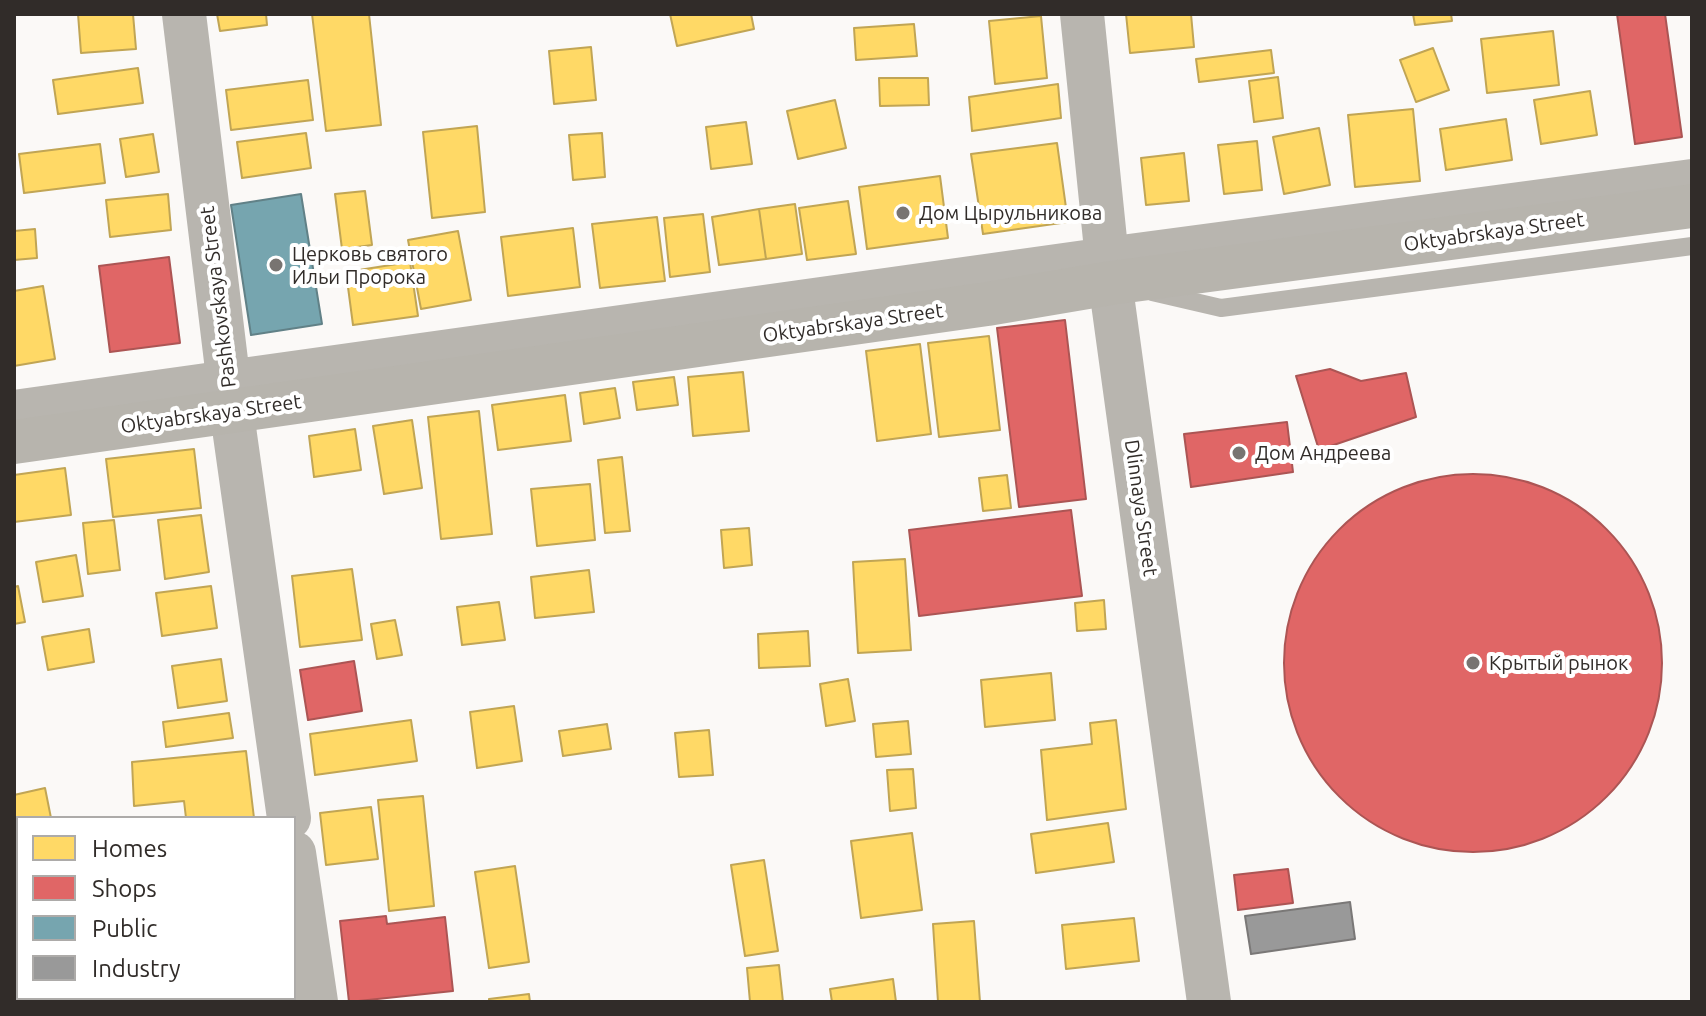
<!DOCTYPE html>
<html>
<head>
<meta charset="utf-8">
<style>
	body { margin:0 }
	#map { position:relative; width:1706px; height:1016px; overflow:hidden; background:#fbf9f7; font-family:Ubuntu,sans-serif }
	canvas { display:block }
	.frame { position:absolute; inset:0; border:16px solid #312c29; pointer-events:none }
	.legend { position:absolute; left:16px; top:816px; width:280px; height:184px; box-sizing:border-box; background:#fff; border:2px solid #adaba9; margin:0; padding:10px 14px; list-style:none; font-size:24px; color:#312c29 }
	.legend li { display:flex; align-items:center; gap:16px; height:40px }
	.legend b { width:40px; border:2px solid #adaba9 }
</style>
</head>
<body>
<div id="map">
<canvas width="1706" height="1016"></canvas>
<div class="frame"></div>
<ul class="legend">
<li><b style="height:22px;background:#ffd966"></b>Homes</li>
<li><b style="height:22px;background:#e06666"></b>Shops</li>
<li><b style="height:22px;background:#76a5af"></b>Public</li>
<li><b style="height:22px;background:#999"></b>Industry</li>
</ul>
</div>
<script>
const ctx = document.querySelector('canvas').getContext('2d');
ctx.lineJoin = 'round';
function fillPath(path, color) { ctx.fillStyle = color; ctx.fill(path, 'evenodd'); }
function trace(path, color, width, dash) { ctx.strokeStyle = color; ctx.lineWidth = width; ctx.lineCap = dash ? 'butt' : 'round'; ctx.setLineDash(dash || []); ctx.stroke(path); }
function write(font, color, halo, rows, align = 'center') {
  ctx.font = font + ' Ubuntu,sans-serif'; ctx.lineWidth = 8; ctx.setLineDash([]); ctx.textBaseline = 'middle'; ctx.strokeStyle = halo; ctx.fillStyle = color; for (const [text, x, y, turn = 0] of rows) {
    ctx.save(); ctx.translate(x, y); ctx.rotate((+turn || 0) * Math.PI / 180); ctx.textAlign = isNaN(turn) ? turn : align; if (halo) ctx.strokeText(text, 0, 0); ctx.fillText(text, 0, 0); ctx.restore();
  }
}
const homes = new Path2D(`
	M78,14H133L136,49L81,53Z
	M217,14H266L267,25L220,31Z
	M312,14H369L381,125L326,131Z
	M670,14H751L754,29L677,46Z
	M1126,14H1191L1194,47L1130,53Z
	M1413,14H1451L1452,21L1415,25Z
	M1041,16L1047,78L995,84L989,21Z
	M914,24L917,56L856,60L854,28Z
	M1553,31L1559,85L1487,93L1481,39Z
	M591,47L596,100L554,104L549,51Z
	M1433,48L1449,90L1416,102L1400,60Z
	M1271,50L1274,73L1199,82L1196,59Z
	M138,68L143,103L58,114L53,80Z
	M1278,77L1283,118L1254,122L1249,81Z
	M879,78H928L929,105L880,106Z
	M308,80L313,120L231,130L226,90Z
	M1058,84L1061,118L972,131L969,97Z
	M1590,91L1597,135L1541,144L1534,100Z
	M835,100L846,148L798,159L787,111Z
	M1413,109L1420,181L1355,187L1348,115Z
	M1506,119L1512,160L1446,170L1440,129Z
	M746,122L752,164L711,169L706,127Z
	M477,126L485,212L432,218L423,132Z
	M1319,128L1330,185L1284,194L1273,137Z
	M306,133L311,168L242,178L237,142Z
	M602,133L605,177L573,180L569,135Z
	M153,134L159,172L126,177L120,139Z
	M1257,141L1262,190L1224,194L1218,145Z
	M1057,143L1068,222L983,234L971,154Z
	M100,144L105,183L24,193L19,154Z
	M1184,153L1189,201L1146,205L1141,158Z
	M940,176L948,238L867,249L859,187Z
	M365,191L372,245L342,249L335,194Z
	M168,194L171,230L110,237L106,200Z
	M848,201L856,254L807,260L799,208Z
	M795,204L802,254L766,259L759,209Z
	M759,209L766,259L719,265L712,217Z
	M703,214L710,272L670,277L664,218Z
	M657,217L665,281L600,288L592,224Z
	M573,228L580,287L508,296L501,237Z
	M35,229L37,258L14,260V231Z
	M458,231L471,300L421,309L408,240Z
	M410,262L418,316L353,325L346,272Z
	M43,286L55,359L14,366V291Z
	M989,336L1000,430L939,437L928,343Z
	M920,344L931,434L877,441L866,351Z
	M743,372L749,431L693,436L688,377Z
	M674,377L678,405L637,410L633,382Z
	M615,388L620,418L584,424L580,393Z
	M565,395L571,441L498,450L492,405Z
	M479,411L492,534L441,539L428,417Z
	M412,420L422,488L384,494L373,426Z
	M355,429L361,470L314,477L309,436Z
	M194,449L201,508L113,517L106,459Z
	M622,457L630,531L605,533L598,460Z
	M65,468L71,515L14,522V475Z
	M1007,475L1011,508L983,511L979,478Z
	M590,484L595,540L537,546L531,489Z
	M201,515L209,572L165,579L158,520Z
	M114,520L120,570L88,574L83,523Z
	M749,528L752,565L724,568L721,530Z
	M76,555L83,596L43,602L36,562Z
	M905,559L911,650L858,653L853,562Z
	M352,569L362,640L300,647L292,576Z
	M589,570L594,612L535,618L531,577Z
	M18,586L25,622L14,624V587Z
	M211,586L217,628L162,636L156,593Z
	M1104,600L1106,629L1077,631L1075,603Z
	M499,602L505,640L462,645L457,607Z
	M395,620L402,655L377,659L371,624Z
	M89,629L94,662L48,670L42,637Z
	M808,631L810,666L759,668L758,634Z
	M221,659L227,701L178,708L172,666Z
	M1051,673L1055,720L985,727L981,680Z
	M848,679L855,721L826,726L820,684Z
	M514,706L522,761L477,768L470,712Z
	M229,713L233,738L166,747L163,722Z
	M411,720L417,761L315,775L310,734Z
	M1116,720L1126,809L1047,820L1041,750L1092,744L1090,723Z
	M908,721L911,754L876,757L873,724Z
	M607,724L611,749L563,756L559,731Z
	M709,730L713,775L679,777L675,733Z
	M246,751L254,818H186L184,801L134,806L132,762Z
	M913,769L916,808L890,811L887,770Z
	M45,788L51,818H18V828L14,829V795Z
	M423,796L434,906L389,911L378,800Z
	M371,807L378,859L326,865L320,813Z
	M1108,823L1114,862L1036,873L1031,834Z
	M912,833L922,910L861,918L851,841Z
	M764,860L778,951L745,956L731,865Z
	M515,866L529,962L489,968L475,872Z
	M1134,918L1139,961L1066,969L1062,925Z
	M974,921L980,1002H938L933,924Z
	M779,965L783,1002H750L747,968Z
	M893,979L896,1002H832L830,989Z
	M529,994L530,1002H489V999Z`);
fillPath(homes, '#ffd966');
trace(homes, '#c1a554', 2);
const shops = new Path2D(`
	M1617,14H1665L1682,137L1635,144Z
	M169,257L180,343L110,352L99,266Z
	M1065,320L1086,499L1019,507L997,328Z
	M1330,369L1361,381L1406,373L1416,417L1319,450L1296,376Z
	M1287,422L1293,472L1191,487L1184,434Z
	M1284 663a189 189 0 1 1 378 0a189 189 0 1 1-378 0Z
	M1071,510L1082,596L919,616L909,530Z
	M354,661L362,711L308,720L300,670Z
	M1288,869L1293,903L1238,910L1234,875Z
	M386,916L387,924L445,917L453,991L349,1002L340,921Z`);
fillPath(shops, '#e06666');
trace(shops, '#ac5554', 2);
const public = new Path2D(`
	M301,194L322,324L251,335L231,205Z`);
fillPath(public, '#76a5af');
trace(public, '#618187', 2);
const industry = new Path2D(`
	M1350,902L1355,939L1251,954L1245,916Z`);
fillPath(industry, '#999');
trace(industry, '#7a7877', 2);
trace(new Path2D(`
	M1152,292L1221,308L1692,246`), '#b8b5af', 18);
trace(new Path2D(`
	M184,14L235,435L289,818
	M1082,14L1107,259L1209,1002
	M14,412L1107,259L1692,181
	M294,853L316,1002`), '#b8b5af', 44);
trace(new Path2D(`
	M14,442L987,304L1111,283L1692,206`), '#b7b4ad', 44);
for (const [x, y, r, color] of [
	[903,213,8,"#787471"],
	[276,265,8,"#787471"],
	[1239,453,8,"#787471"],
	[1473,663,8,"#787471"]
]) { const dot = new Path2D(); dot.arc(x, y, r, 0, 2 * Math.PI); ctx.fillStyle = color; ctx.fill(dot); trace(dot, '#fff', 3); }
write('20px', '#312c29', '#fff', [
	["Дом Цырульникова",919,213],
	["Церковь святого",292,254],
	["Ильи Пророка",292,277],
	["Дом Андреева",1255,453],
	["Крытый рынок",1489,663]
], 'left');
write('20px', '#312c29', '#fff', [
	["Oktyabrskaya Street",1494,232,-8],
	["Pashkovskaya Street",218,297,-97],
	["Oktyabrskaya Street",853,323,-8],
	["Oktyabrskaya Street",211,414,-8],
	["Dlinnaya Street",1141,508,82]
]);
</script>
</body>
</html>
